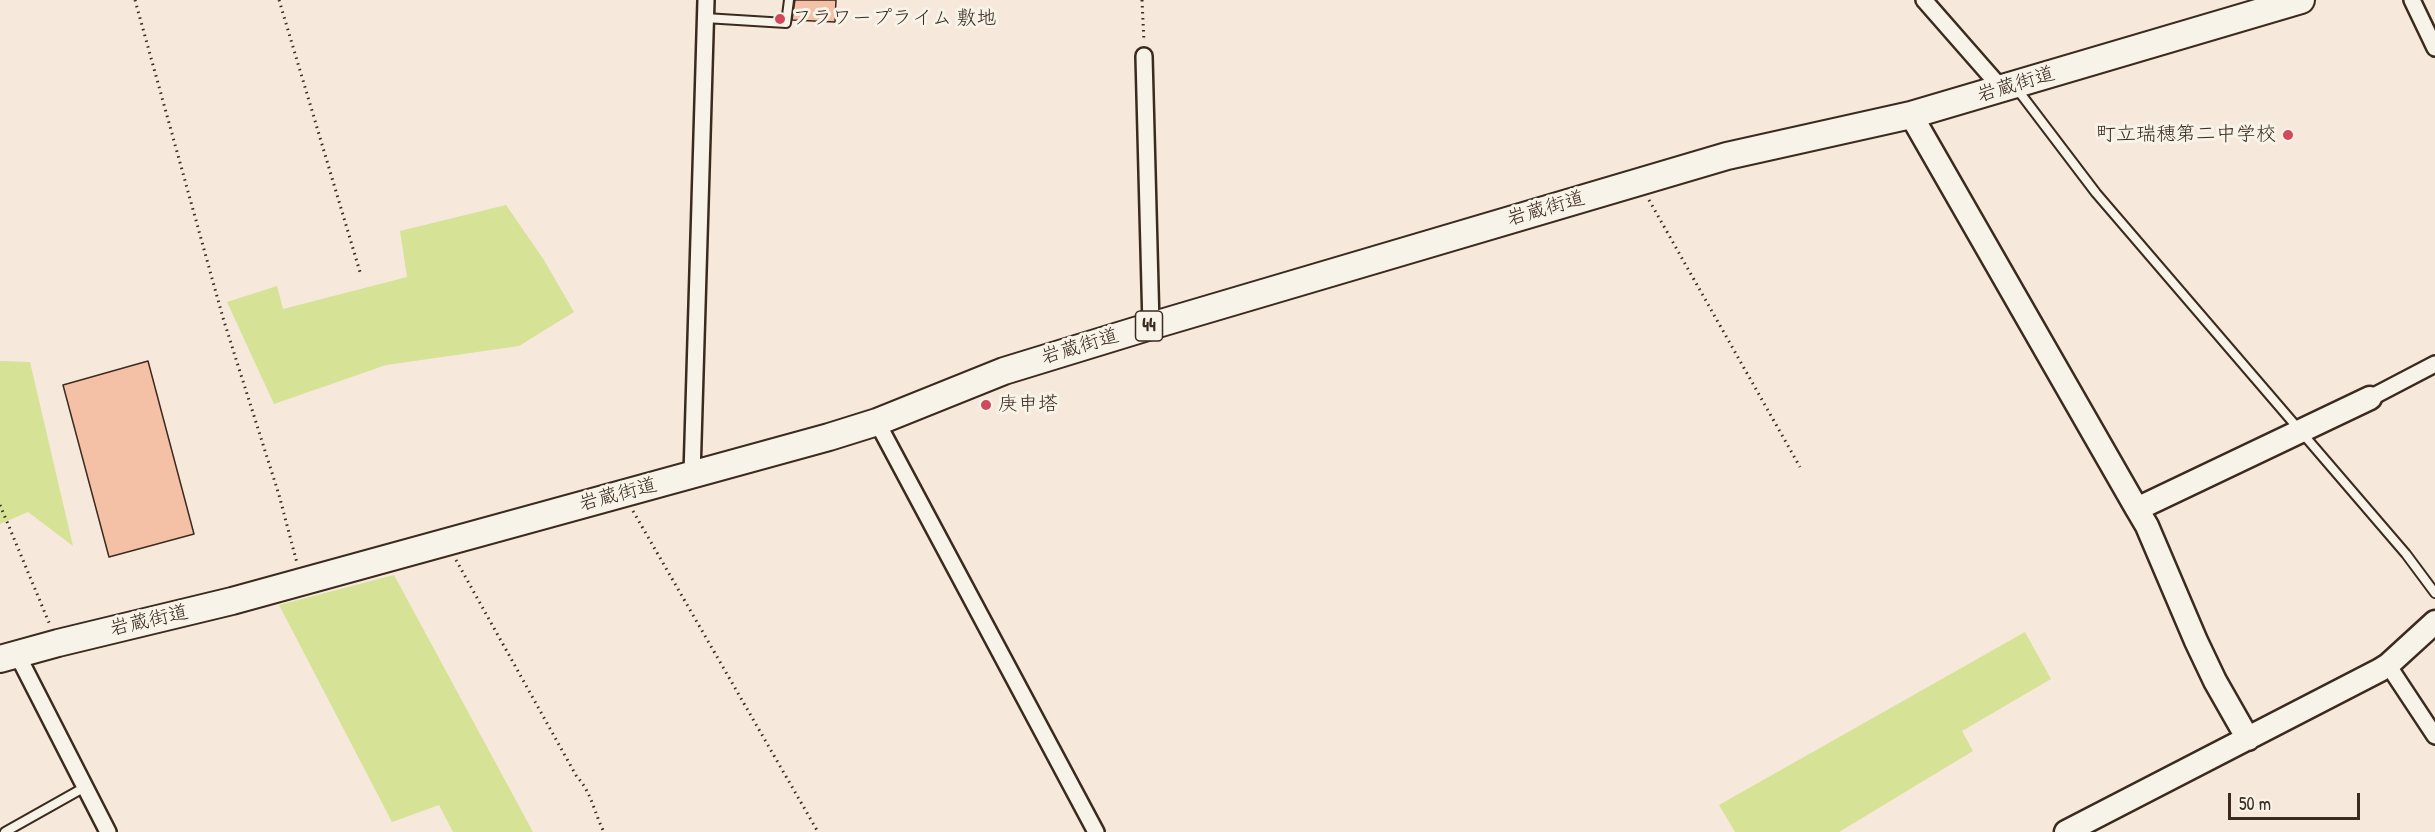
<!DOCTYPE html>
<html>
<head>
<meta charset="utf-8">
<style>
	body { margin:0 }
	#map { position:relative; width:2435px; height:832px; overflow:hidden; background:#f6e9db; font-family:"Patrick Hand",sans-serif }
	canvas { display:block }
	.scale { position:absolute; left:2228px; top:793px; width:132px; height:27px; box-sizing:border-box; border:3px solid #3b2a1e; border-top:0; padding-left:8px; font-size:18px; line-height:21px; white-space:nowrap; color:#3b2a1e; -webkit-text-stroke:4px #f7f3e8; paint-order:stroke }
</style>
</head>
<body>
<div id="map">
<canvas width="2435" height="832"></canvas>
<div class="scale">50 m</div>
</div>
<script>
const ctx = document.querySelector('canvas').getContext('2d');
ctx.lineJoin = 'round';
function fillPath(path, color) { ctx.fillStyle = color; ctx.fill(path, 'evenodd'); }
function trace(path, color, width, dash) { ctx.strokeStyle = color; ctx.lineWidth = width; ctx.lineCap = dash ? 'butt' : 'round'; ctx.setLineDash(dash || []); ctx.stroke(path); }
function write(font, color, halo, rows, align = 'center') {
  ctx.font = font + ' "Patrick Hand","Klee One",sans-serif'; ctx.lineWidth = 6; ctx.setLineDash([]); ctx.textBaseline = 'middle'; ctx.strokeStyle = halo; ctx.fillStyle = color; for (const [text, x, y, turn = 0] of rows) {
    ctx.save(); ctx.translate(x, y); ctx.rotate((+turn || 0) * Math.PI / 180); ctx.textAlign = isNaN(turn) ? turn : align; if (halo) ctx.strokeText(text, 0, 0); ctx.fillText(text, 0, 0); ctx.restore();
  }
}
fillPath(new Path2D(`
	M506,205L544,260L574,312L519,346L386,365L274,404L227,302L277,286L283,309L407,277L400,231Z
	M0,361L30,362L73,546L28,512L0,524Z
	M394,575L533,832H453L439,805L392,822L279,605Z
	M2025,632L2051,679L1962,731L1973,751L1839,832H1735L1719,805Z`), '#d6e295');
const building = new Path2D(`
	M795,0H836L835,22L792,20Z
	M148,361L194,534L109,557L63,385Z`);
fillPath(building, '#f4c0a6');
trace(building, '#3b2a1e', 1.5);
const lane = new Path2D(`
	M705,18L786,23L789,0
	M2017,89L2096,193L2406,554L2435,593
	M5,832L85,787`);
const street = new Path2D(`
	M1924,0L2002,89
	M2412,0L2435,48
	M1144,56L1151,326
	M2370,398L2435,364
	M877,422L1096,832
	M692,475L706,0
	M17,654L108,832
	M2388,665L2435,736`);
const secondary = new Path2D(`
	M1911,115L2137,509L2370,398
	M2137,509L2147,526L2196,641L2215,681L2248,739
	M2066,832L2380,670L2388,665L2435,622`);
const primary = new Path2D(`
	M0,659L58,643L232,601L829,437L877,422L1004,371L1151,326L1727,156L1911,115L2301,0`);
trace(lane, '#3b2a1e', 12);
trace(street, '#3b2a1e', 20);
trace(secondary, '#3b2a1e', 27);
trace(primary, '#3b2a1e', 30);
trace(new Path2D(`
	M135,0L223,318L279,495L297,563
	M279,0L360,272
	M1142,0L1144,42
	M1649,200L1800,467
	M0,505L50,625
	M633,511L818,832
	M456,560L577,777C591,791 595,815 604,832`), '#3b2a1e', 3, [1.5, 4.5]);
trace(lane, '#f7f3e8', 8);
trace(street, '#f7f3e8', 15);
trace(secondary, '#f7f3e8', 22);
trace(primary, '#f7f3e8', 26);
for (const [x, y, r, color] of [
	[780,19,6,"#d1495b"],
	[2288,135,6,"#d1495b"],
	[986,405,6,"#d1495b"]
]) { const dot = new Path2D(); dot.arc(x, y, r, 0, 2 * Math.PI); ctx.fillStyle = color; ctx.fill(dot); trace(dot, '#f7f3e8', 2); }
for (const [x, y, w] of [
	[1149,326,27]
]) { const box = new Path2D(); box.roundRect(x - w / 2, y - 15, w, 30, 4.5); ctx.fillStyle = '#f7f3e8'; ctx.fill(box); trace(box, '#3b2a1e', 1.5); }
write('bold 18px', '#3b2a1e', null, [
	["44",1149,326]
]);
write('20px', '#3b2a1e', '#f7f3e8', [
	["フラワープライム 敷地",792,19],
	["町立瑞穂第二中学校",2276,135,"right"],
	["庚申塔",998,405]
], 'left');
write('20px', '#3b2a1e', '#f7f3e8', [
	["岩蔵街道",2016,85,-17],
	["岩蔵街道",1546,209,-16],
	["岩蔵街道",1080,347,-17],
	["岩蔵街道",618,495,-15],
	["岩蔵街道",149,621,-13]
]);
</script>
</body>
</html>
